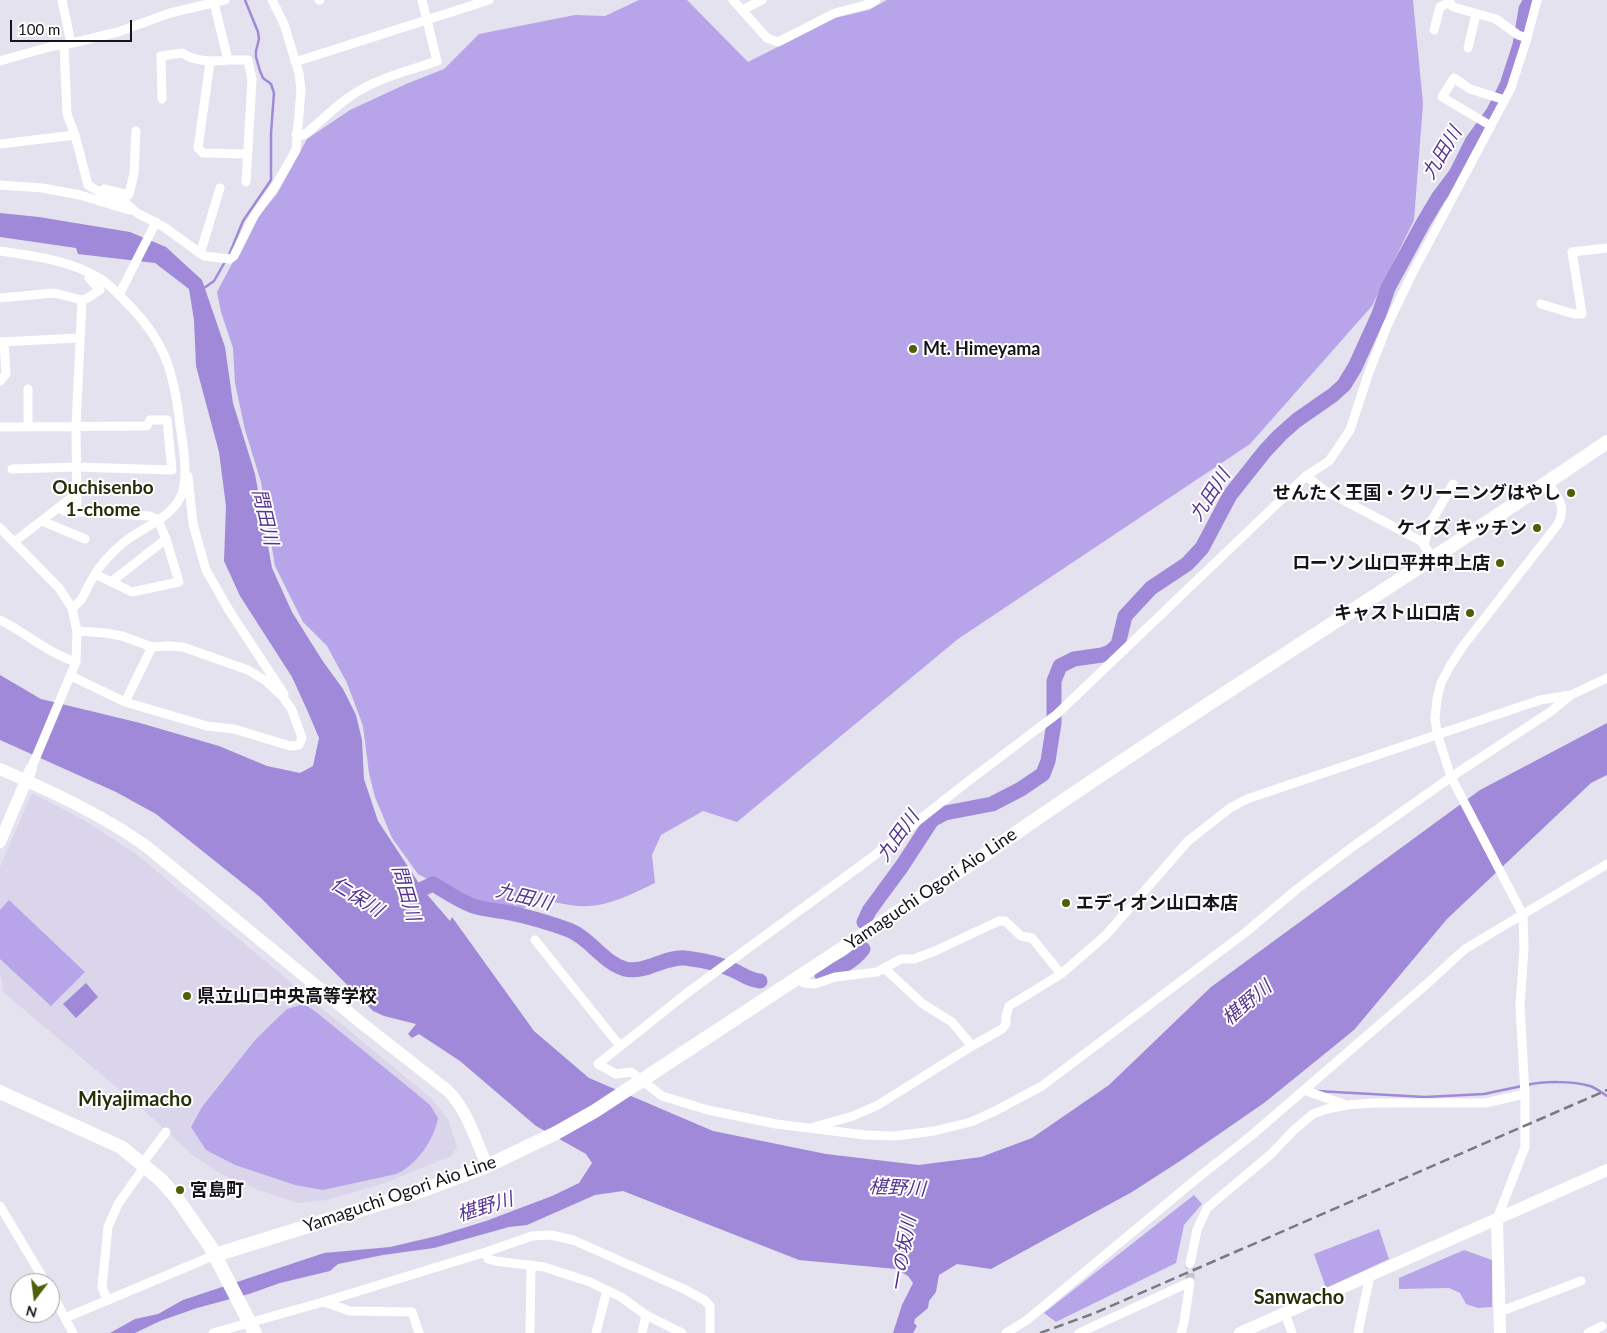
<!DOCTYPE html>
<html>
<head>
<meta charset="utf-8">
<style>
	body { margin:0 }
	#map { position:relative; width:1607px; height:1333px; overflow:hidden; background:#e5e2f0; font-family:Lato,sans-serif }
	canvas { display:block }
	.north { position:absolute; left:10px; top:1273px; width:50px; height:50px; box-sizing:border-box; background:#fff; border:1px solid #a2a1a3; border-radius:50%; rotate:195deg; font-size:14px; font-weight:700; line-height:20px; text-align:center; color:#161419 }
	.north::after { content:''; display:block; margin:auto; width:18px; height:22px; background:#4c6007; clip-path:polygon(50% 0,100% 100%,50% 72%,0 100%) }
	.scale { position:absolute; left:10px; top:20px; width:122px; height:22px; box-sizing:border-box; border:2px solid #161419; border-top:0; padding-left:6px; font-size:15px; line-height:18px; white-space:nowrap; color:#161419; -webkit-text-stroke:4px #fff; paint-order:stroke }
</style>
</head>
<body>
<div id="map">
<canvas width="1607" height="1333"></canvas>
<div class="north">N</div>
<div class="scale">100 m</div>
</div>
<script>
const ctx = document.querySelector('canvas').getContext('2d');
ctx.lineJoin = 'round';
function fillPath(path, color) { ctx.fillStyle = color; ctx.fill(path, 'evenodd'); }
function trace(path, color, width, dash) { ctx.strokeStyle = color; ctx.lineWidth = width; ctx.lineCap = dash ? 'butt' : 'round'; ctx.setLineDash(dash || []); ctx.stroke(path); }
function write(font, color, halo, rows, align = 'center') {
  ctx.font = font + ' Lato,"Noto Sans JP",sans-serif'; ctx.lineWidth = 4; ctx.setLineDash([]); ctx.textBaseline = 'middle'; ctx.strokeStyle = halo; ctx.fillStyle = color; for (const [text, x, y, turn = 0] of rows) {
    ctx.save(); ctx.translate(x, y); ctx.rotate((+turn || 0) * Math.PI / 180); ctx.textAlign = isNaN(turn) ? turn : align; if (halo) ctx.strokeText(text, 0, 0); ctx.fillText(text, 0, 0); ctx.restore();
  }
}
fillPath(new Path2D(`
	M32,793L84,820L136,854L432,1099L449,1121L457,1147L451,1156L385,1183L327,1200L298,1203L264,1192L223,1175L195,1157L140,1107L2,991L3,984L0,976V867Z`), '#dad5eb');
fillPath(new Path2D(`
	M639,0H687L748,62L835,18L869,10L887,0H1413L1423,104L1414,220L1372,306L1250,444L958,639L737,822L703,811L661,835L652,855L655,883C630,895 606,908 578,906C565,905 552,901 539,899L523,909L474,904L418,874L392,838L375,797L369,773L363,726L347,683L327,646L303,622L275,566L261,482L245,430L235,383L233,348L221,312L217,292L255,220L277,194L307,139L350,110L406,84L444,69L479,34L575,15L605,16Z
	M9,900L85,972L51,1006L0,959V910Z
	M304,1004L316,1012L418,1095L430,1105L438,1118C434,1140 417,1165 396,1174L323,1190L295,1185L235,1165L206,1150L191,1127L202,1107L256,1039L287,1009Z
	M1194,1195L1202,1204L1184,1225L1176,1263L1056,1322L1044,1313Z
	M1379,1229L1389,1259L1326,1288L1314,1254Z
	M1464,1250L1492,1260V1307L1478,1308L1466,1304L1460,1293L1449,1288L1399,1289V1278Z`), '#b7a4e9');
fillPath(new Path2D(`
	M0,213L39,217L130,232L166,247L202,280L225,347L233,403L255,474L272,568L292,612L322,660L343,689L356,715L362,740L364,779L378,821L424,891L450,921L452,917L534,1031L589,1078L713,1131L826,1154L919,1165L981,1157L1032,1138L1109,1085L1211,987L1480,790L1607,723V775L1591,783L1447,919L1354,1030L1264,1103L1180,1161L1132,1192L991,1269L957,1264L939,1275L936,1292L929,1301L928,1308L915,1319L914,1323L917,1326L913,1333H893L902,1305L913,1283L908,1276L896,1269L799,1260L623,1191L595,1195L527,1225L509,1227L434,1248L383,1255L338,1264L330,1271L280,1283L249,1294L197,1308L160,1321L135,1333H110L135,1319L158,1314L183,1300L324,1253L390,1247L437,1236L486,1221L552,1196L579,1183L592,1163L586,1154L536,1126L460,1061L419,1034L412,1038L408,1034L416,1024L384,1016L373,1011L260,897L156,814L116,792L0,740V675L41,699L140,723L219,746L267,766L300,773L313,766L319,738L308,712L292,677L240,596L224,561L226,506L219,452L196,366L194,320L189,289L155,263L78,254L76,248L0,237Z
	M86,983L98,997L76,1018L63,1004Z`), '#9f89d8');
trace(new Path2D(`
	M229,255L243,221L271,180V133L274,93L271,84L263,78L260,71L256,57V51L259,39L258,32L245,0
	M204,288L214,281L226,260
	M1527,1085C1544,1081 1573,1081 1590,1086C1596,1088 1602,1093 1607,1096
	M1317,1091L1425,1097L1484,1094L1522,1086`), '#9f89d8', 2.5);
trace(new Path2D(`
	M405,897L433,884C445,891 459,901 473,906C485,910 497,910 510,913C530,917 550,923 569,930C590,938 602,962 625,969C645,974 665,956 685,958C701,960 718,963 733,970C742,974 749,980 760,981
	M864,922L869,911L902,866L932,820L945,813L992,804L1021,789L1043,774L1048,761L1054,723V681L1060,666L1074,659L1102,655L1110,652L1118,645L1125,616L1151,588L1187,564L1202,548L1230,495L1265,451L1280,435L1297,420L1333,395L1344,385L1355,367L1379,314L1388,288L1422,225L1438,198L1456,174L1472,142L1493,113L1507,85L1520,45L1526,9L1531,0
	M822,975C837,969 853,963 863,949`), '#9f89d8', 15);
trace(new Path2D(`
	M1190,1282V1264`), '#c6c3d0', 9, [9, 4.5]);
trace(new Path2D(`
	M62,0L71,43
	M225,0L170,13L118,32L64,45L67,114L75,135L88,185L98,191L126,203L137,213L164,227L204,256L230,259L234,256L254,216L276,185L296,150L301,90L299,73L284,24L272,0
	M319,0H320
	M733,0L767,38L778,42L835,13L869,4L876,0
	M1448,0L1453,7L1496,19L1518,35L1527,38
	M1537,0L1527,38L1511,88L1412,274L1387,326L1368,375L1350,430L1329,461L1306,476L1057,714L962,786L871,858L687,993L598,1064L616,1074L631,1072L662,1096L708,1110L776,1124L865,1135L895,1136L934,1131L971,1122L995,1111L1042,1086L1246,932L1297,889L1351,848L1451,777L1550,712L1571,695L1607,678
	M214,3L228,60H248L252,80L246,182
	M742,10L762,0
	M1434,30L1440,7L1450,2
	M1468,48L1476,14
	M0,61L53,46L64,45
	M210,62L198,148L203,153L247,154
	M295,62L489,0
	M162,99L161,56L182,53C195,62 212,62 228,60
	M1491,126L1442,97L1454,78L1470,89L1505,100
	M296,134L304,135C324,119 341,100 364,88C387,75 412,70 437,61L422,0
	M0,144L75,135
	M0,185L43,188L80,195L129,210
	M104,189L129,195L134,173L136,131
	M0,251C33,256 69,260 99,278C107,282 117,293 124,300C164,339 174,370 180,425C183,444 189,478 181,496C171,519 140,528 123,543C110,554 98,567 91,581C83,594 85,599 72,608
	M200,254L220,188
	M119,295L156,222
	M0,298L54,293L82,300L76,426L77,512
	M82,300L86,299L100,290L89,278L90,273
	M1541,304L1574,314H1582L1572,252L1607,248
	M0,342L79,338
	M0,381L6,374L4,342
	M0,427L147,426L150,420H167L172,470L76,467L12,469
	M28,427V389
	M188,476L193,524L206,570L230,612L284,694
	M1306,476L1324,490L1421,541L1433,558
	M59,507L64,511L150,516L158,520L166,539L179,582L132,592L95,574
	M42,521L85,539
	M0,528L59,588L72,608L77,631L76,662L31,769
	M14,542L76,494
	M1424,544L1431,522L1453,484
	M111,582L166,539
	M0,620C26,633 48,653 76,662
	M71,676L125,702L207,726L234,729L290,746L299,745L302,738L292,710L283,697L266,681L248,670L183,647L169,646L152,647L122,636L105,633L77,631
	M125,702L152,647
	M535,940L620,1046
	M884,968L923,1004L952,1022L972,1046
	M799,977L804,983L815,984L835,977L877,972L901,959H914L935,951L999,921H1005L1021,936L1032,938L1061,974
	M1304,1090L1346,1105
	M814,1127L853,1116L878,1105L972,1046L1002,1029L1006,1024V1016L1009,1006L1061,974L1106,935L1188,841L1230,808L1247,799L1540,700L1571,695
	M142,1164L166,1132
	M0,1206L46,1283
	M1497,1219L1525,1147V1094L1520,1006L1524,948L1523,915L1451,777L1437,733L1435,718L1437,699L1441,683L1450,666L1463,646L1558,524C1567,505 1558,499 1548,482
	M486,1252L488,1259L495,1261L544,1267L590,1282L621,1297L646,1315L682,1333
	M1190,1264L1197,1230L1207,1208L1271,1154L1294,1130L1313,1114L1327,1109L1347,1105L1373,1103H1485L1525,1094
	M50,1290L73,1333
	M107,1300L102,1287L108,1227L118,1204L145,1166
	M324,1302L350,1311L412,1312L419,1333
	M1499,1312L1581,1281
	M1285,1313L1292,1333
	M65,1318L215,1255
	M213,1333L323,1302L486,1252L532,1236L551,1235L573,1240L684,1289L704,1300L710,1306V1333
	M530,1333L531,1265
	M596,1333L607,1290
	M642,1333L646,1315
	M1006,1333L1027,1320L1195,1180L1252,1135L1429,982L1465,949L1607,864
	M1079,1333L1190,1282
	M1181,1333L1184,1323L1190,1282
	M1358,1333L1370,1275
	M1588,1333L1602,1326`), '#fff', 9);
trace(new Path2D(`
	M0,769C50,791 101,814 146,846L364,1025L447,1090C467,1109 476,1140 487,1166
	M0,842L31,769
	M1497,1219L1500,1333
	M1240,1333L1607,1170`), '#fff', 12);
trace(new Path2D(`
	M0,1092L121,1147L161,1180L176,1197L210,1246L255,1333
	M215,1255L421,1191L487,1166L556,1133L595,1111L983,856C1187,713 1401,583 1607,442`), '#fff', 14);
trace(new Path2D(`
	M1040,1333L1095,1313L1607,1090`), '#7a7881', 2.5, [10, 5]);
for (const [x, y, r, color] of [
	[913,349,5,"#4c6007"],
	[1571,493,5,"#4c6007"],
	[1537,528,5,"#4c6007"],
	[1500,563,5,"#4c6007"],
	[1470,613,5,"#4c6007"],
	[1066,903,5,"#4c6007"],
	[187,996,5,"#4c6007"],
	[180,1190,5,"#4c6007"]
]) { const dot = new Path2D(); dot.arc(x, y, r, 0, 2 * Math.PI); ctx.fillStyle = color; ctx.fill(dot); trace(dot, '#fff', 2); }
write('bold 18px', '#161419', '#fff', [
	["Mt. Himeyama",923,349],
	["せんたく王国・クリーニングはやし",1561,493,"right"],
	["ケイズ キッチン",1527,528,"right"],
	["ローソン山口平井中上店",1490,563,"right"],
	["キャスト山口店",1460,613,"right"],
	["エディオン山口本店",1076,903],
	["県立山口中央高等学校",197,996],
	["宮島町",190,1190]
], 'left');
write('18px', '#161419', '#fff', [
	["Yamaguchi Ogori Aio Line",931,889,-34],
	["Yamaguchi Ogori Aio Line",400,1194,-19]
]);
write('italic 19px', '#573593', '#fff', [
	["九田川",1442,153,-59],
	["九田川",1210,495,-57],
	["問田川",265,517,77],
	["九田川",898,836,-54],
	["問田川",406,893,74],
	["仁保川",357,897,32],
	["九田川",524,897,14],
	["椹野川",1247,1003,-40],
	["椹野川",897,1188,3],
	["椹野川",485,1207,-17],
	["一の坂川",903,1254,-80]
]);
write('bold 19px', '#252f09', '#fff', [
	["Ouchisenbo",103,488],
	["1-chome",103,510]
]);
write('bold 20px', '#252f09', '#fff', [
	["Miyajimacho",135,1100],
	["Sanwacho",1299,1298]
]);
</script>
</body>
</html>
